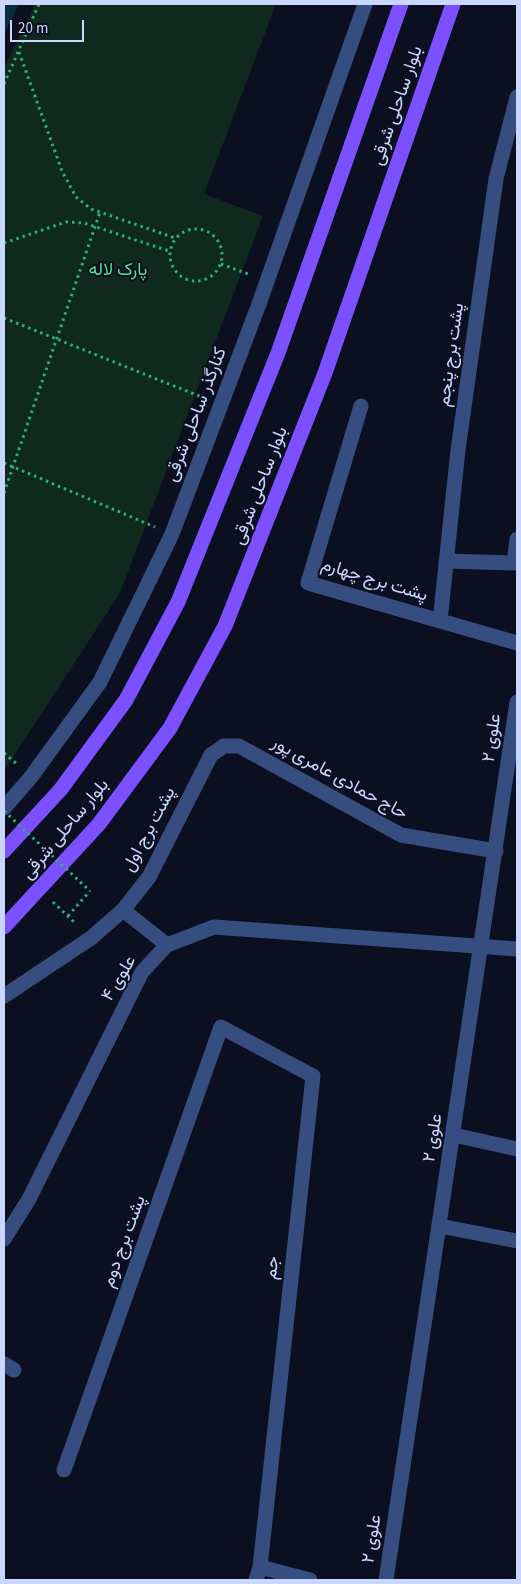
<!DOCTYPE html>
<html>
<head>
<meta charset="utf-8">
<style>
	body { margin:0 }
	#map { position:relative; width:521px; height:1584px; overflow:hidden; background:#0c0f1f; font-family:"Source Sans 3",sans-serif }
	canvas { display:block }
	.frame { position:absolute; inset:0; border:5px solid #c9d7ff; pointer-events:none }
	.scale { position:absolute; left:10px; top:20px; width:74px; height:22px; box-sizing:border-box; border:2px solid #c9d7ff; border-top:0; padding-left:6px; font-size:15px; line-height:18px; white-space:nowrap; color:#c9d7ff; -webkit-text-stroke:4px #0c0f1f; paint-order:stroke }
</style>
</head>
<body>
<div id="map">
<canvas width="521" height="1584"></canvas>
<div class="frame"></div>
<div class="scale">20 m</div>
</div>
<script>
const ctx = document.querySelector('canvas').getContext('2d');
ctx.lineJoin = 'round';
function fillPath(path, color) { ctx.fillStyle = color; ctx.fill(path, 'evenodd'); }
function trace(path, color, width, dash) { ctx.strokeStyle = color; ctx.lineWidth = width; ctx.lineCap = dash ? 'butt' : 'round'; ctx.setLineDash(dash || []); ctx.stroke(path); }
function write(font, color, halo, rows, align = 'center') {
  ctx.font = font + ' "Source Sans 3",Vazirmatn,sans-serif'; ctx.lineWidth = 4; ctx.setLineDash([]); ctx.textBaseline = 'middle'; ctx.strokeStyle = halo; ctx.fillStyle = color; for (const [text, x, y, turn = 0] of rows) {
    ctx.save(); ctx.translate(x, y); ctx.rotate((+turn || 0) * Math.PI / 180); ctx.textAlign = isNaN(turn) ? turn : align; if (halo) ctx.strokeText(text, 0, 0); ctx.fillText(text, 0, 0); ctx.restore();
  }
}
fillPath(new Path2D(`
	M35,4H276L204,194L263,216L120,593L4,771V68Z`), '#0f291e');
fillPath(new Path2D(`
	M4,4H19L4,34Z`), '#082e3b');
trace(new Path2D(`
	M19,52L62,171L76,197L91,209L175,238
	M4,84L39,4
	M170 255a26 26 0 1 1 52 0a26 26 0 1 1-52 0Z
	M4,243L66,222L84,223L169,251
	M221,264L248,274
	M4,318L204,398
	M4,463L155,527
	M4,493L100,212
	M4,753L17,764
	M53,902L76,924
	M68,916L90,891`), '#2bb178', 3, [2.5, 4]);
trace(new Path2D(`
	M361,406L308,583L517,643
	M446,561L514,563L517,539
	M440,621L458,450L496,179L517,97
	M4,808L31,777L100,682L172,534L259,304L365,4
	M123,910L167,945
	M4,996L91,938L123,910L149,877L211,755L224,746H239L401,835L496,851
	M454,1135L517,1149
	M440,1226L517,1241
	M4,1239L29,1199L142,972L167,945L214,927L517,949
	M4,1364L14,1370
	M64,1470L221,1027L313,1076L260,1567
	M256,1580L260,1567L310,1580
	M386,1580L517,702`), '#364e7f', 15);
trace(new Path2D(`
	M4,851L61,789L126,700L178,602L278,353L401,4
	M4,927L99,824L170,728L225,626L325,373L453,4`), '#7d50ff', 15);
trace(new Path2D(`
	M4,811L90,891`), '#2bb178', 3, [2.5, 4]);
write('18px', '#c9d7ff', '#0c0f1f', [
	["بلوار ساحلی شرقی",398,106,-71],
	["پشت برج پنجم",452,355,-82],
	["کنارگذر ساحلی شرقی",197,415,-69],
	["بلوار ساحلی شرقی",261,486,-69],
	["پشت برج چهارم",374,581,17],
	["علوی ۲",493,738,-82],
	["حاج حمادی عامری پور",339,779,29],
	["بلوار ساحلی شرقی",66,830,-50],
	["پشت برج اول",150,830,-62],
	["علوی ۴",120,979,-59],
	["علوی ۲",434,1138,-81],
	["پشت برج دوم",125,1242,-70],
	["جم",273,1268,-84],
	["علوی ۲",373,1539,-81]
]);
write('18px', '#54e089', '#0c0f1f', [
	["پارک لاله",118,271]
]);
</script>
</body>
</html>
